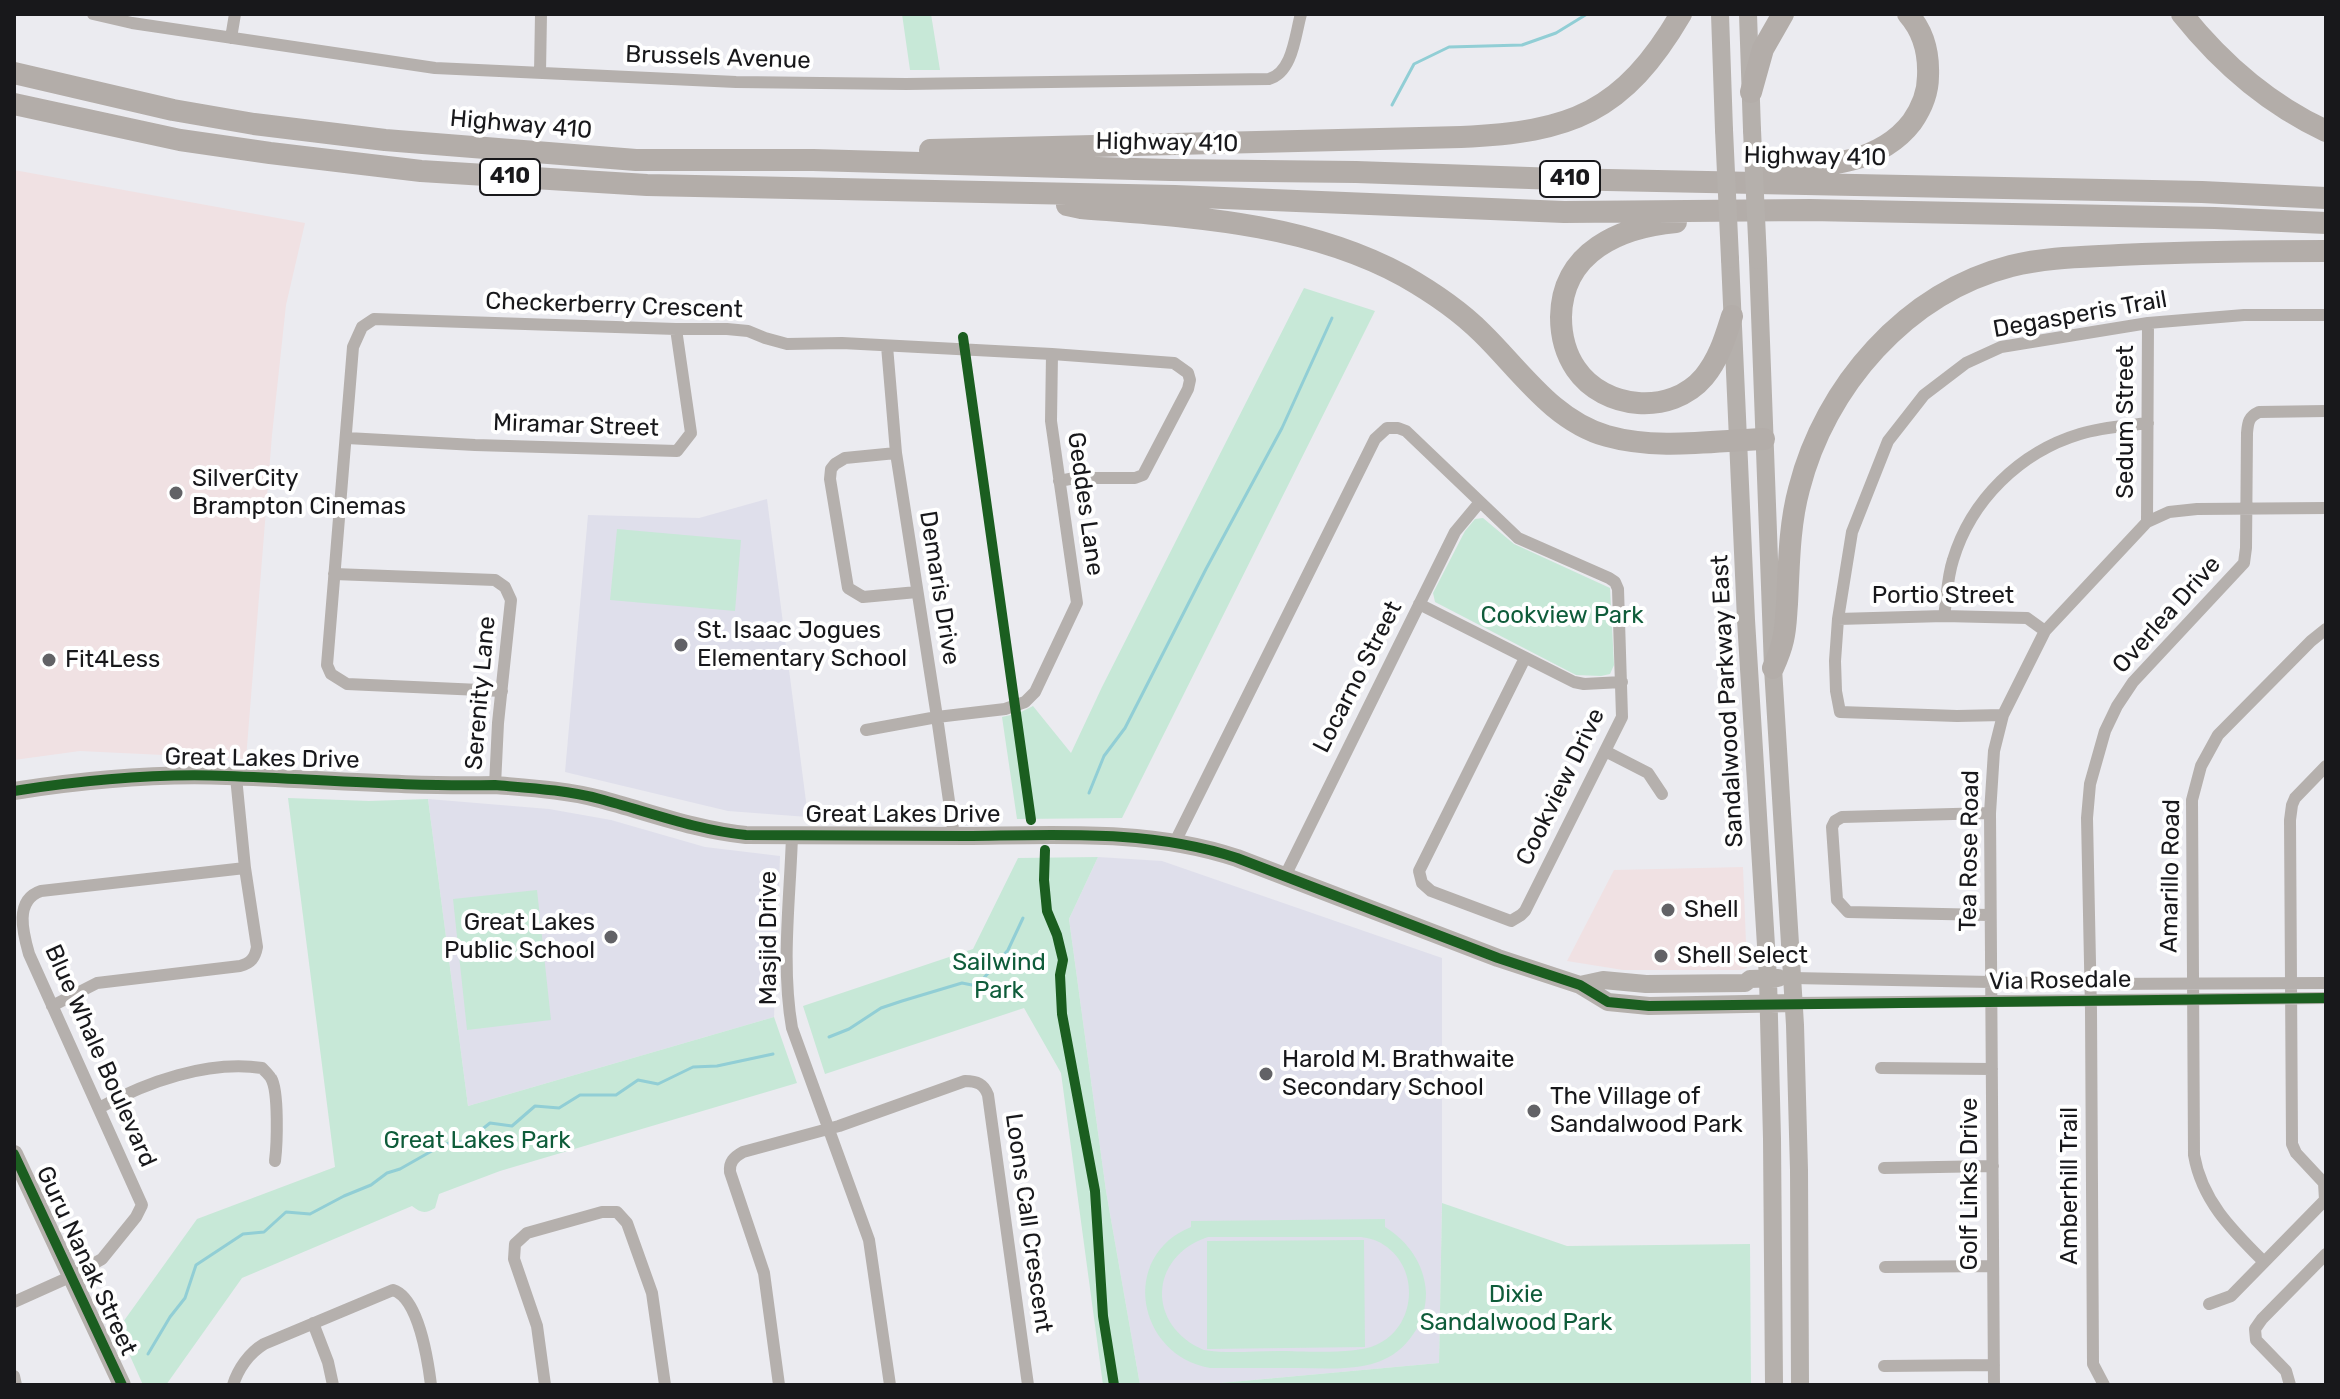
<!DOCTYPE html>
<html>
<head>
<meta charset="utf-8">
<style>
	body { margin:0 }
	#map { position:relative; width:2340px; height:1399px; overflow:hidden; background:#ebebf0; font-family:Rubik,sans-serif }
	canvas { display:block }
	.frame { position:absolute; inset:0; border:16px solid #18181b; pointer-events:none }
</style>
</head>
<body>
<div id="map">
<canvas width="2340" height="1399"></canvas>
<div class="frame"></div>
</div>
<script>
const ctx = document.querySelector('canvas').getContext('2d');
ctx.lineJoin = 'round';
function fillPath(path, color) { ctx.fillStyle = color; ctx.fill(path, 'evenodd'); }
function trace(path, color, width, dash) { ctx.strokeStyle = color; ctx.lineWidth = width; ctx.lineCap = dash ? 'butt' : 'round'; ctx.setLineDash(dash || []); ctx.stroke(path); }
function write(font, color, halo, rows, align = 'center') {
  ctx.font = font + ' Rubik,sans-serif'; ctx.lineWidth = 8; ctx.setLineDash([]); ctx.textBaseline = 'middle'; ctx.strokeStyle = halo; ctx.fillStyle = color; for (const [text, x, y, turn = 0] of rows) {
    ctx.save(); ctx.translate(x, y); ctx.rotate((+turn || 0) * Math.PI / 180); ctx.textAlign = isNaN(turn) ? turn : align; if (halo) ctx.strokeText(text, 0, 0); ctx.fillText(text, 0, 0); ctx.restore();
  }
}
fillPath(new Path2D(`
	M14,170L305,223L286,305L272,435L246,759L80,751L14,760Z
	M1743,867L1747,968L1740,970H1623L1567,961L1614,870Z`), '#f0e1e3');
fillPath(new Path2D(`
	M767,499L808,817L728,811L565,772L588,515L699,518Z
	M428,799L549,809L611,820L705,847L780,856L774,1017L468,1106Z
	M1098,857L1162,861L1442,958V1203L1439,1363L1199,1385H1140L1106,1191L1069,919Z`), '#dfdfeb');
fillPath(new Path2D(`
	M902,14H931L940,70H910Z
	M1304,288L1375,311L1122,818L1017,819L1002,717L1019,713L1033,706L1071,753L1102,687Z
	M1483,518L1514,544L1610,588L1614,665L1610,674L1601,676L1576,675L1435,602L1433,593L1465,531L1475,519Z
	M617,529L741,540L735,611L610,600Z
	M288,798L369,801L428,799L468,1106L774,1017L797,1083L500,1171L439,1194L435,1208C425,1214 421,1213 412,1206L242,1278L166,1385H143L118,1329L197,1219L335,1167Z
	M1098,857L1069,919L1106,1191L1140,1385H1103L1061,1073L1024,1008L825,1074L803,1006L973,949L1018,858Z
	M537,890L551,1020L467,1030L453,899Z
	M1442,1203L1567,1246L1750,1244L1751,1385H1199L1439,1363Z
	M1385,1219V1227C1408,1241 1425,1265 1426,1293C1426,1307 1422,1322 1414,1333C1387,1375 1340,1368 1297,1368C1268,1368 1239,1368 1210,1368C1137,1355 1119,1256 1191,1227V1221ZM1208,1237H1361C1369,1238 1377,1240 1384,1245C1421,1269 1416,1328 1376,1345C1353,1355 1304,1351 1278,1351C1254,1351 1228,1354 1204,1350C1147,1326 1148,1257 1208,1237Z
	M1364,1240L1365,1347L1207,1349V1241Z`), '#c7e8d7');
trace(new Path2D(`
	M1392,105L1414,64L1449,47L1522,45L1556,33L1587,14
	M1089,793L1104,756L1125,728L1206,569L1282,428L1332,318
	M829,1037L849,1029L881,1008L902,1001L962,983L977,986L1008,950L1023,918
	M148,1354L170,1317L185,1298L196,1265L243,1234L264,1232L286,1212L310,1214L344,1196L371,1185L387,1173L400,1169L437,1148L452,1142H466L490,1123L512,1126L535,1106L559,1108L580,1095H616L638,1080L658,1084L693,1067L717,1066L773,1054`), '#91ced5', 3);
trace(new Path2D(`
	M93,14L132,23L435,68L736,82L906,84L1269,79C1293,72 1295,35 1301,14
	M231,38L235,14
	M540,73L541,14
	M887,346L896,453L937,717L954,836
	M347,438L475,445L677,451L691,433L676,329
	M896,453L845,458L835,464L831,469L830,479L848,588L863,597L917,592
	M2147,522L2148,323
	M334,574L495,580L505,587L511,600L498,723L495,785
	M1419,604L1574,682L1584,684L1622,682
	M1944,616C1947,598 1947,578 1953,560C1971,500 2020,452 2080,434C2102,427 2125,426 2148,423
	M1838,619L1944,616L2027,618L2045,631
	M502,691L347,684L331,674L327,665L353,347L362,327L374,319L676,329H727L748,331L765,338L787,344L842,343L1052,354L1174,363L1188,373L1190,380L1188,389L1143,475L1135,478H1075L1059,481
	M2003,715L1957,716L1840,712L1836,691L1835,661L1838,619L1852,532L1888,441L1924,395L1966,363L2001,347L2148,323L2244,315H2326
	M866,730L937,717L1005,709L1025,702L1035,692L1077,603L1051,421L1052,354
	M1605,751L1648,773L1662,794
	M792,836C790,899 781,965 792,1028L869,1240L890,1385
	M1175,842L1375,439L1387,428H1398L1406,431L1518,538L1609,578L1615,582L1618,589L1622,717L1525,911L1521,915L1511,921L1431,891L1422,883L1419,871L1525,658
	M1285,876L1455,532L1480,502
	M1989,915L1848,912L1837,900L1832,827L1835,821L1842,817L1990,813
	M1793,978L2090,984L2326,983
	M1794,1003L2326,998
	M52,1006L97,983L240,966C251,963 255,958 257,947L245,868L236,777
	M1881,1068L1992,1069
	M99,1108C146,1082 208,1060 262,1068C263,1069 271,1077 271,1078C279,1091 277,1145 275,1161
	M1884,1168L1993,1166
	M2264,1262C2232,1230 2202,1201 2194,1155L2192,800L2201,766L2218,735L2311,641L2326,629
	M1885,1267L1993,1266
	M14,1302L72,1276L102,1259L136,1217L142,1205L29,954C23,933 14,900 41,891L245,868
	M2209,1304L2231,1296L2325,1200L2324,1183L2296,1153L2292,1144L2290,820L2292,805L2295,798L2326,766
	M313,1323L328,1362L333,1385
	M1884,1366L1994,1365
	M14,1376L16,1385
	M233,1385C238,1369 249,1353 264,1344L393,1290C419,1298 428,1361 431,1385
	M545,1385L537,1326L514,1259L515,1244L527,1233L602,1212H617L627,1223L652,1293L665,1385
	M779,1385L764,1273L730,1172C729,1162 734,1157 743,1152L839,1126L965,1081C977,1081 984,1084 988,1095L1028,1385
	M1994,1385L1990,813L1994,751L2003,715L2045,631L2147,522L2169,512L2197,509L2326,508
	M2104,1385L2093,1364L2091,1011L2087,818L2090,784L2105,731L2117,706L2133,682L2244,563L2246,548L2247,433C2248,423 2248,417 2259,412L2326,411
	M2290,1385L2286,1371L2256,1340L2255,1329L2262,1319L2326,1254`), '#b5b0ad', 12);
trace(new Path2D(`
	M1720,14L1724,130
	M1748,14L1752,130
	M1730,259L1746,620L1768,978L1772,1139L1774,1385
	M1758,260L1773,668L1795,1025L1799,1170L1800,1385
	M14,791C84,780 156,773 227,776C316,779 406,787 495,785C530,788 566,790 600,799C649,812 696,830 746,835C819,835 892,836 966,836C1056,835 1151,829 1237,858L1498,958L1580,985L1608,1002L1649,1006L1794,1003
	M1580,985L1603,980L1646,984L1745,983L1750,979L1778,978
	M14,1154L122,1385`), '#b5b0ac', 18);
trace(new Path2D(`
	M2182,14C2222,64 2268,104 2326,131
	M14,73L173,110L254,124L385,140L636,160H813L1170,170L1356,172L1558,179L2202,192L2326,198
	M1751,92L1763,49L1783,14
	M14,104L180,140L270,153L421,171L647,185L1175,196L1564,212L1810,210L2215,218L2326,223
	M930,150L1461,137C1571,132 1623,113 1681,14
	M1759,169C1812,166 1876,169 1912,122C1921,109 1928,93 1928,76C1929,53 1924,32 1908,14
	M1067,205L1081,208C1191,217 1305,222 1404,276C1432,292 1459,310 1482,333C1520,370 1553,421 1607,436C1656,450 1713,441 1764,439
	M1676,222C1621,227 1562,251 1561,317C1561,335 1565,353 1576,369C1604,410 1671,416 1704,377C1719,359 1725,338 1732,316
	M1773,668C1777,659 1781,649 1783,640C1786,628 1786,615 1787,604C1789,566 1789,526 1799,489C1825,386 1906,293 2011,266C2047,257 2083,257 2119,255C2188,252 2257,251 2326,251`), '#b3ada9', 22);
trace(new Path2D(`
	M1724,130L1730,259
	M1752,130L1758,260`), '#b5b0ac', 18);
trace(new Path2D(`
	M963,337L1031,820
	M14,791C84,780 156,773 227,776C316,779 406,787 495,785C530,788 566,790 600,799C649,812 696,830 746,835C819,835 892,836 966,836C1056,835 1151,829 1237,858L1498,958L1580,985L1608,1002L1649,1006L2326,998
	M1045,850L1044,880L1047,911L1057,935L1063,960L1060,975L1062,1014L1095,1191L1103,1316L1114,1385
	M14,1154L122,1385`), '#1b5e20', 10);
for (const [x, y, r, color] of [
	[176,493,8,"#626266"],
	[681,645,8,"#626266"],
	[49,660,8,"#626266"],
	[1668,910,8,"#626266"],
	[611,937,8,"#626266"],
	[1661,956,8,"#626266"],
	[1266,1074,8,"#626266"],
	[1534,1111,8,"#626266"]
]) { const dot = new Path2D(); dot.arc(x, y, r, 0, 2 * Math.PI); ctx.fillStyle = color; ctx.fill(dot); trace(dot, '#fff', 3); }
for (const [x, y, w] of [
	[510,177,60],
	[1570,179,60]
]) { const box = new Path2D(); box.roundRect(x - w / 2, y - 18, w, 36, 6); ctx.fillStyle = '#fff'; ctx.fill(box); trace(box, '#18181b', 2); }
write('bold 22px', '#18181b', null, [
	["410",510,177],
	["410",1570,179]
]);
write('24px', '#18181b', '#fff', [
	["Brussels Avenue",718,58,2],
	["Highway 410",521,125,5],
	["Highway 410",1167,143,1],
	["Highway 410",1815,157,1],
	["Checkerberry Crescent",614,306,2],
	["Degasperis Trail",2080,315,-10],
	["Sedum Street",2126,422,-90],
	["Miramar Street",576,426,2],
	["Geddes Lane",1085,504,82],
	["Demaris Drive",939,588,81],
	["Portio Street",1943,596],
	["Overlea Drive",2167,615,-48],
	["Locarno Street",1358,677,-63],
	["Serenity Lane",481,693,-85],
	["Sandalwood Parkway East",1728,701,-93],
	["Great Lakes Drive",262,759,1],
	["Cookview Drive",1561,787,-64],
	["Great Lakes Drive",903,815],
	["Tea Rose Road",1970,851,-89],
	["Amarillo Road",2171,876,-89],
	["Masjid Drive",769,938,-90],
	["Via Rosedale",2060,981,-1],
	["Blue Whale Boulevard",100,1056,66],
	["Golf Links Drive",1970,1184,-90],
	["Amberhill Trail",2070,1186,-90],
	["Loons Call Crescent",1028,1223,82],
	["Guru Nanak Street",86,1261,65]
]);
write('24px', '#18181b', '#fff', [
	["SilverCity",192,479],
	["Brampton Cinemas",192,507],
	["St. Isaac Jogues",697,631],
	["Elementary School",697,659],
	["Fit4Less",65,660],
	["Shell",1684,910],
	["Great Lakes",595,923,"right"],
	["Public School",595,951,"right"],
	["Shell Select",1677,956],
	["Harold M. Brathwaite",1282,1060],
	["Secondary School",1282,1088],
	["The Village of",1550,1097],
	["Sandalwood Park",1550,1125]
], 'left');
write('24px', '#0f5c3a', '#fff', [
	["Cookview Park",1562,616],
	["Sailwind",999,963],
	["Park",999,991],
	["Great Lakes Park",477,1141],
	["Dixie",1516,1295],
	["Sandalwood Park",1516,1323]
]);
</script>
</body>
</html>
